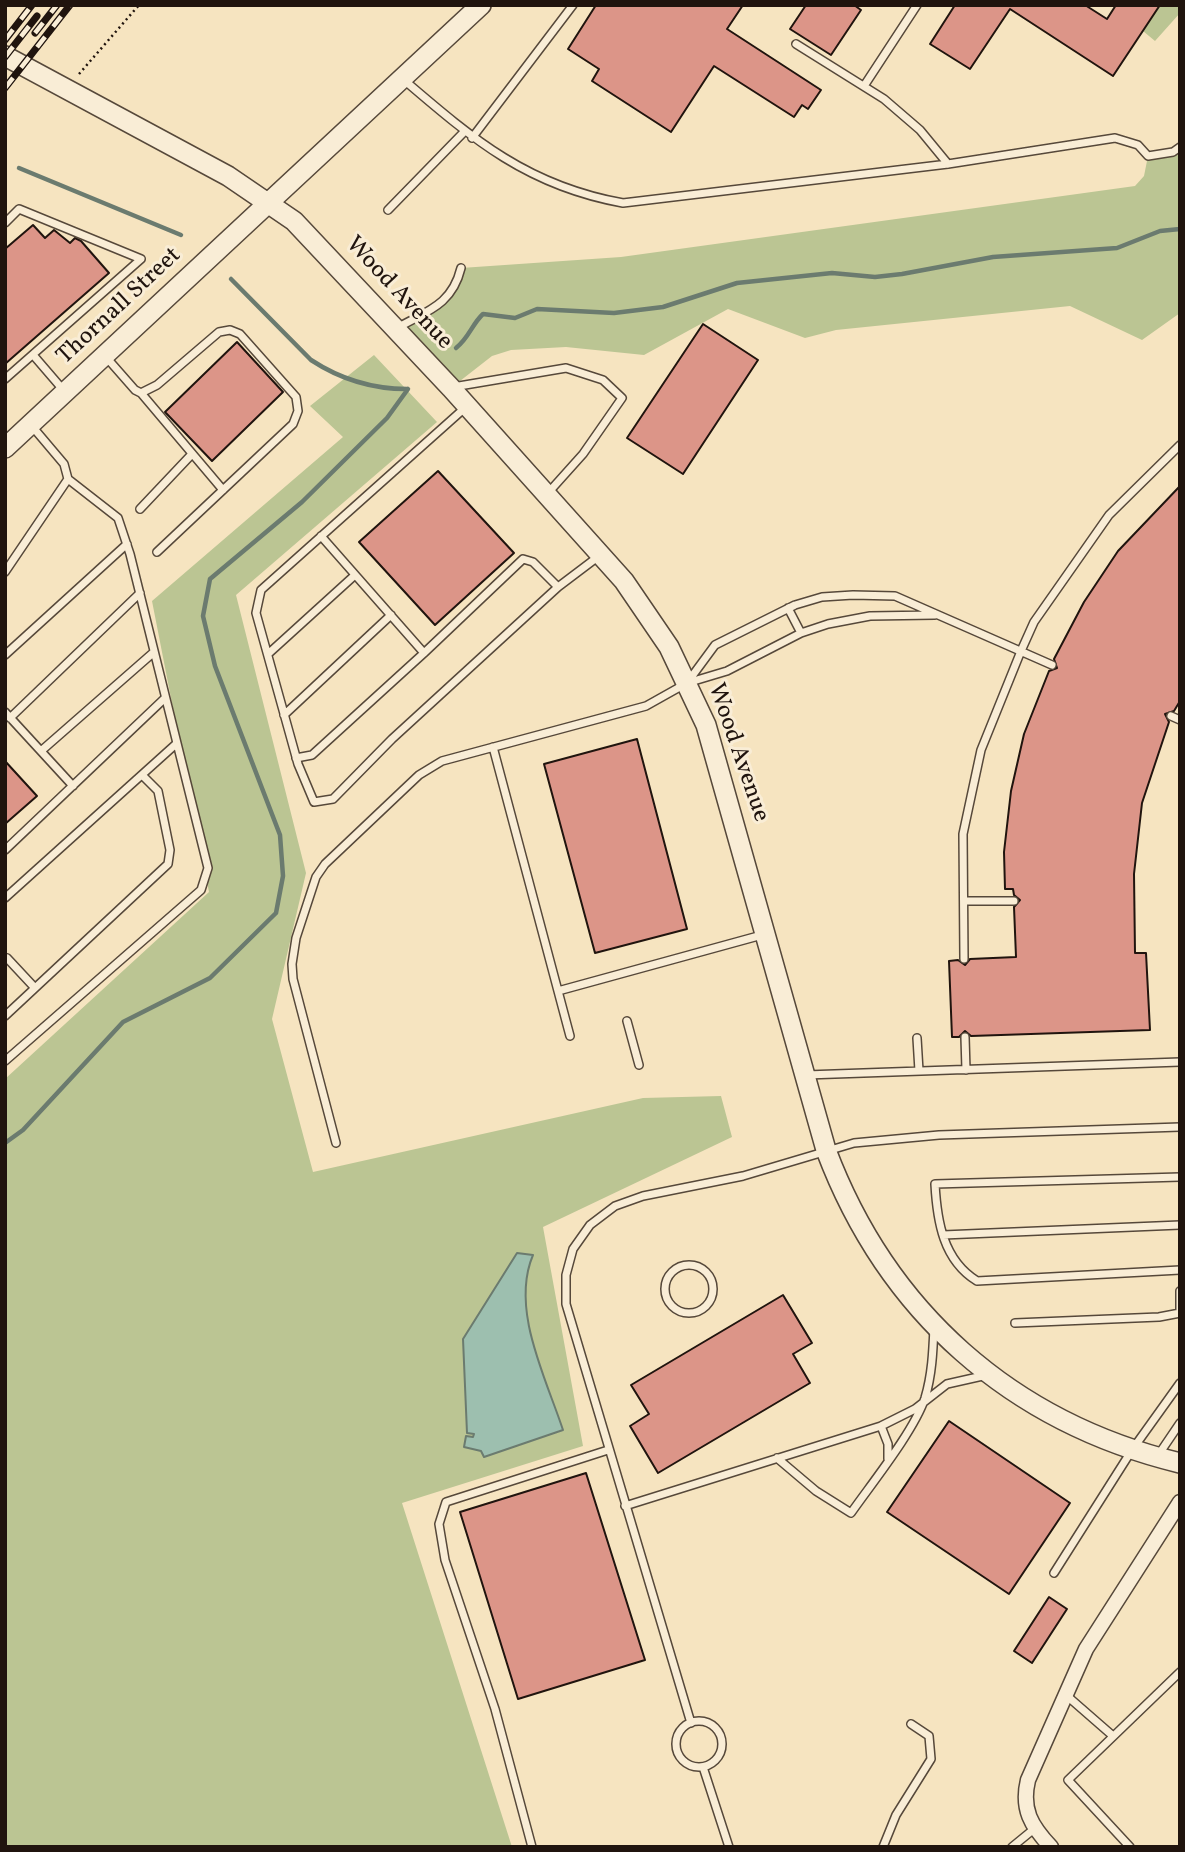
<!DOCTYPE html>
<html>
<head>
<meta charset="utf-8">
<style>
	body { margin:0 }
	#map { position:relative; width:1185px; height:1852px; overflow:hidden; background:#f6e4c0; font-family:Vollkorn,serif }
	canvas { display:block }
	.frame { position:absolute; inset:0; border:7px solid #20140e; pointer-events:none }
</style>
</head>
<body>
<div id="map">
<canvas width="1185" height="1852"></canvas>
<div class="frame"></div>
</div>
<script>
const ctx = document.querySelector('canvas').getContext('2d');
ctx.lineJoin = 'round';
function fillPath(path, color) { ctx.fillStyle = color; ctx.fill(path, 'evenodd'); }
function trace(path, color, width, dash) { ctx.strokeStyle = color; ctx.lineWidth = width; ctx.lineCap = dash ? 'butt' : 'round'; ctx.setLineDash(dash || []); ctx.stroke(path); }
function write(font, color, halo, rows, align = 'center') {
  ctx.font = font + ' Vollkorn,serif'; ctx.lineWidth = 6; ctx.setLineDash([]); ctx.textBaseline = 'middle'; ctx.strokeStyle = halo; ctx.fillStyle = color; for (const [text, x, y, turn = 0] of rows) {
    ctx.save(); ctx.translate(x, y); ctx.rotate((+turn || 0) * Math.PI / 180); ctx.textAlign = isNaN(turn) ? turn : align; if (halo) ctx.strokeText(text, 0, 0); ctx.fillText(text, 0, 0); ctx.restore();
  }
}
fillPath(new Path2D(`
	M1154,5H1180V13L1155,41L1143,31L1158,8Z
	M1180,147V313L1142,340L1070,306L836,330L805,338L728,309L644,355L566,347L511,350L492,356L451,388L396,329L448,298L461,268L621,257L1135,186L1144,176L1148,156Z
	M374,355L437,422L236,595L306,873L272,1019L313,1172L643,1098L721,1096L732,1137L543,1227L583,1446L402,1503L512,1847H5V1079L209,892L152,601L343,437L310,406Z`), '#bbc593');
const water = new Path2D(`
	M517,1253L533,1255C510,1309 546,1378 563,1430L484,1457L481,1451L464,1447L466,1436L473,1437L474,1434L467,1433L463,1339Z`);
fillPath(water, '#9dbfaf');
trace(water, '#6b7b6f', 2);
trace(new Path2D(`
	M19,168L181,235
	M231,279L311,360C340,379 371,389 407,389
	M456,348C469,338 472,324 483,314L515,318L537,309L614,313L663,307L737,283L832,273L875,277L902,274L993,257L1117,248L1160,231L1180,229
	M5,1143L23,1130L123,1022L210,978L276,913L283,876L280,835L215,666L203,616L210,579L302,502L387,418L408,389`), '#6b7b6f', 4.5);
const building = new Path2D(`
	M596,5H743L727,29L821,90L808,109L802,105L794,117L714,66L671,132L592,81L599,69L568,49Z
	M806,5H854L861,10L831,55L790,29Z
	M955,5H1085L1107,19L1116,5H1160L1113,76L1010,9L970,69L930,44Z
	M33,225L45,238L54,230L70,243L75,238L81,241L109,273L5,364V249Z
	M703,324L758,360L683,474L627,438Z
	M237,342L283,392L212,461L165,412Z
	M438,471L514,553L435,625L359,542Z
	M1180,486V701L1174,711L1165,714L1169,722L1142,803L1134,874L1135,953H1146L1150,1030L971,1036L965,1031L959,1037H952L949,961L958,960L965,965L970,959L1016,957L1014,907L1020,900L1014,895L1013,889H1005L1004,852L1011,791L1024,734L1049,671L1057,668L1054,659L1084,602L1118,551Z
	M637,739L687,929L595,953L544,764Z
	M5,761L37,796L5,824Z
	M783,1295L812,1343L793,1354L810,1383L658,1473L630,1426L649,1414L631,1385Z
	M949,1421L1070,1503L1009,1594L887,1512Z
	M586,1473L645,1660L518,1699L460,1512Z
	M1049,1597L1067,1609L1032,1663L1014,1651Z`);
fillPath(building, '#dc9588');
trace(building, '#20140e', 2);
const service = new Path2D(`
	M796,44L884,99L920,130L948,164
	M404,80C474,140 528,186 623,203L948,164L1115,138L1138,145L1148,156L1173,152L1180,147
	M864,86L917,5
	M472,138L573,5
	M388,210L464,132
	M5,223L19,209L141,259L5,379
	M397,328C427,311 452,305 461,268
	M34,356L65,392
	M106,357L135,390L141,393L157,385L219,332L230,330L240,334L296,397L298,411L293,424L157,552
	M453,387L566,368L603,380L622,398L583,454L548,493
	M141,393L223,490
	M467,406L261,590L256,613L298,764L314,802L333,799L392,739L558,587L599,556
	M140,509L192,454
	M321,536L424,653L523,559L533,562L558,587
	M5,572L68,479
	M788,608L801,633
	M268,654L355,575
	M5,655L127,544
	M687,683L715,645L795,605L822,597L853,595L895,596L1052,665
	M5,712L73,786
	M284,715L391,615
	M1171,716L1180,720
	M10,718L140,593
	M493,747L570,1036
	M41,751L154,652
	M296,758L312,755L424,653
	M5,850L165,698
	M5,898L176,744
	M964,901H1014
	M7,958L35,988
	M964,959L963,834L981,750L1021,651L1034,622L1109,515L1180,445
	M558,991L762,935
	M5,1016L168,864L170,850L158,791L142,775
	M627,1021L639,1065
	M965,1037L966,1070
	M917,1038L919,1071
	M5,1061L201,890L208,868L130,554L118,518L68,479L64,464L31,425
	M806,1075L1180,1062
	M336,1143L293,979L292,964L296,938L316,877L325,864L419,775L442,761L646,706L687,683L727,671L801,633L828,624L870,616L935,615
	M1180,1177L935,1184C937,1221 943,1260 977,1281L1180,1270
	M943,1235L1180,1225
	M665 1289a24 24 0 1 1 48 0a24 24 0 1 1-48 0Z
	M1180,1291V1310
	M1015,1323L1159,1317L1180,1313
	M881,1426L888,1444V1459
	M1159,1454L1180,1423
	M777,1458L816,1491L851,1513C872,1483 914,1431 925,1398C932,1375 933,1351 934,1327
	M625,1506L881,1426L915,1409L947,1384L987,1375
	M1054,1573L1132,1450L1180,1383
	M1066,1695L1113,1736
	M676 1744a23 23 0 1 1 46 0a23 23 0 1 1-46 0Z
	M691,1723L566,1304V1275L573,1249L590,1225L615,1206L643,1196L743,1176L854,1143L939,1135L1180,1127
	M703,1767L729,1847
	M532,1847L495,1709L445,1560L439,1524L446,1502L608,1450
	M883,1847L896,1815L931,1759L929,1736L911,1724
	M1012,1847L1034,1829
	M1130,1847L1068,1780L1180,1672`);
const minor = new Path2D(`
	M1051,1847C1031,1826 1021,1809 1028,1780L1086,1649L1180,1502`);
const tertiary = new Path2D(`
	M5,56L228,176L294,221L451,388L624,581L669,647L706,725L826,1150C887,1312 1011,1422 1180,1463
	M5,448L481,5`);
trace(service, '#56483a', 10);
trace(minor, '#56483a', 17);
trace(tertiary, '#56483a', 22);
trace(new Path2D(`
	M79,74L139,5`), '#20140e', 2.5, [2, 3.5]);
trace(service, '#f9edd6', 7);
trace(minor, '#f9edd6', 14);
trace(tertiary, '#f9edd6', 19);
const rail = new Path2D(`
	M35,33L57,5
	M5,40L32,5
	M5,57L37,16
	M5,88L70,5`);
trace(rail, '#20140e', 7);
trace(rail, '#f9edd6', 4.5, [13]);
write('24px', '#20140e', '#f9edd6', [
	["Wood Avenue",398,294,47],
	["Thornall Street",120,307,-43],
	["Wood Avenue",737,753,71]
]);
</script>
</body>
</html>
